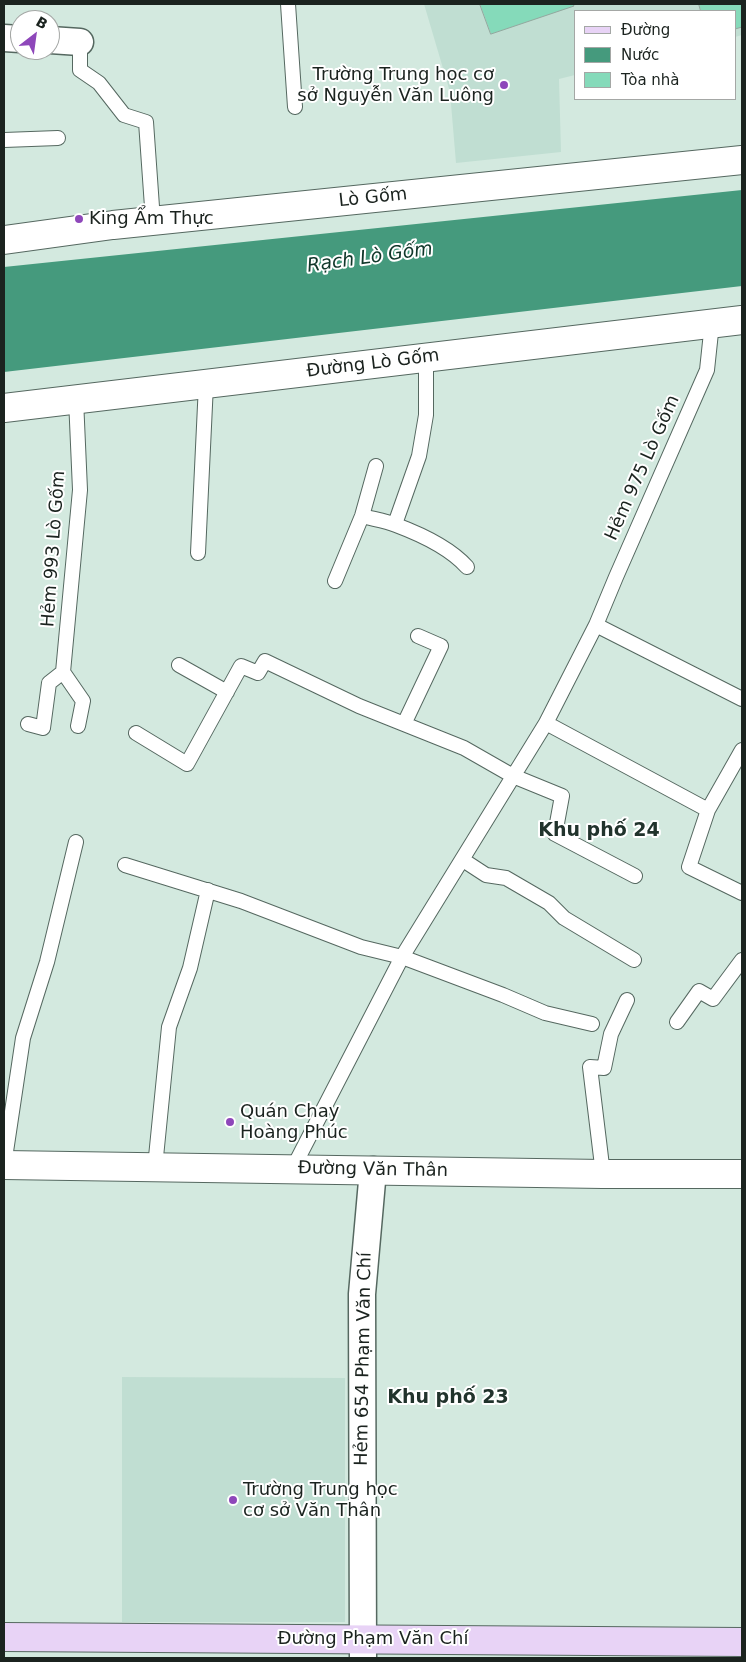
<!DOCTYPE html>
<html>
<head>
<meta charset="utf-8">
<style>
	body { margin:0 }
	#map { position:relative; width:746px; height:1662px; overflow:hidden; background:#d3e9df; font-family:"DejaVu Sans",sans-serif }
	canvas { display:block }
	.frame { position:absolute; inset:0; border:5px solid #1b231f; pointer-events:none }
	.legend { position:absolute; left:574px; top:10px; width:162px; height:90px; box-sizing:border-box; background:#fff; border:1px solid #a4a7a5; margin:0; padding:6px 9px; list-style:none; font-size:15px; color:#1b231f }
	.legend li { display:flex; align-items:center; gap:10px; height:25px }
	.legend b { width:25px; border:1px solid #a4a7a5 }
	.north { position:absolute; left:10px; top:10px; width:50px; height:50px; box-sizing:border-box; background:#fff; border:1px solid #a4a7a5; border-radius:50%; rotate:30deg; font-size:14px; font-weight:700; line-height:20px; text-align:center; color:#1b231f }
	.north::after { content:''; display:block; margin:auto; width:18px; height:22px; background:#8e47ba; clip-path:polygon(50% 0,100% 100%,50% 72%,0 100%) }
</style>
</head>
<body>
<div id="map">
<canvas width="746" height="1662"></canvas>
<div class="frame"></div>
<ul class="legend">
<li><b style="height:6px;background:#e8d3f6"></b>Đường</li>
<li><b style="height:14px;background:#459a7d"></b>Nước</li>
<li><b style="height:14px;background:#85daba"></b>Tòa nhà</li>
</ul>
<div class="north">B</div>
</div>
<script>
const ctx = document.querySelector('canvas').getContext('2d');
ctx.lineJoin = 'round';
function fillPath(path, color) { ctx.fillStyle = color; ctx.fill(path, 'evenodd'); }
function trace(path, color, width, dash) { ctx.strokeStyle = color; ctx.lineWidth = width; ctx.lineCap = dash ? 'butt' : 'round'; ctx.setLineDash(dash || []); ctx.stroke(path); }
function write(font, color, halo, rows, align = 'center') {
  ctx.font = font + ' "DejaVu Sans",sans-serif'; ctx.lineWidth = 4; ctx.setLineDash([]); ctx.textBaseline = 'middle'; ctx.strokeStyle = halo; ctx.fillStyle = color; for (const [text, x, y, turn = 0] of rows) {
    ctx.save(); ctx.translate(x, y); ctx.rotate((+turn || 0) * Math.PI / 180); ctx.textAlign = isNaN(turn) ? turn : align; if (halo) ctx.strokeText(text, 0, 0); ctx.fillText(text, 0, 0); ctx.restore();
  }
}
fillPath(new Path2D(`
	M424,4H742V35L735,37V11H575V75L559,79L561,152L456,163L450,92Z
	M122,1377L345,1378V1622H122Z`), '#c0ded2');
fillPath(new Path2D(`
	M742,190V286L4,372V267Z`), '#459a7d');
const building = new Path2D(`
	M480,4H573L574,6L491,34Z
	M699,4H742V27L735,29V11H701Z`);
fillPath(building, '#85daba');
trace(building, '#93a89f', 1);
const service = new Path2D(`
	M288,4L295,107
	M80,42V70L99,83L124,115L146,122L153,221
	M4,140L58,138
	M362,516C373,519 386,521 396,525C420,534 450,548 467,567
	M395,524L419,456L426,415V358
	M198,553L206,384
	M335,581L362,516L376,466
	M596,625L742,699
	M179,665L227,692
	M63,672L80,490L76,399
	M63,672L83,701L78,726
	M546,723L708,810
	M28,724L43,728L49,683L63,672
	M404,724L441,646L418,636
	M136,733L187,764L241,666L258,673L265,661L359,706L464,748L513,776L562,796L555,834L635,876
	M742,750L708,810L689,867L742,893
	M463,860L486,875L506,878L549,903L564,918L634,960
	M125,865L241,901L361,947L402,957L503,995L545,1013L592,1024
	M677,1022L699,991L713,999L742,960
	M4,1165L23,1038L47,962L76,842
	M155,1167L169,1027L190,968L208,890
	M293,1168L402,957L546,723L596,625L616,577L707,370L712,323
	M603,1174L590,1067L604,1068L611,1034L627,1000`);
const minor = new Path2D(`
	M4,38L20,39
	M50,40L80,42
	M363,1658L362,1294L373,1170`);
const tertiary = new Path2D(`
	M4,240L113,225L742,160
	M4,408L742,320
	M4,1165L603,1174H742`);
const secondary = new Path2D(`
	M4,1637L742,1642`);
trace(service, '#556860', 16);
trace(minor, '#556860', 29);
trace(tertiary, '#556860', 30);
trace(secondary, '#556860', 30);
trace(service, '#fff', 14);
trace(minor, '#fff', 26);
trace(tertiary, '#fff', 28);
trace(secondary, '#e8d3f6', 28);
for (const [x, y, r, color] of [
	[504,85,5,"#8e47ba"],
	[79,219,5,"#8e47ba"],
	[230,1122,5,"#8e47ba"],
	[233,1500,5,"#8e47ba"]
]) { const dot = new Path2D(); dot.arc(x, y, r, 0, 2 * Math.PI); ctx.fillStyle = color; ctx.fill(dot); trace(dot, '#fff', 2); }
write('18px', '#1b231f', '#fff', [
	["Trường Trung học cơ",494,75,"right"],
	["sở Nguyễn Văn Luông",494,96,"right"],
	["King Ẩm Thực",89,219],
	["Quán Chay",240,1112],
	["Hoàng Phúc",240,1133],
	["Trường Trung học",243,1490],
	["cơ sở Văn Thân",243,1511]
], 'left');
write('18px', '#1b231f', '#fff', [
	["Lò Gốm",373,198,-6],
	["Đường Lò Gốm",373,364,-7],
	["Hẻm 975 Lò Gốm",643,468,-66],
	["Hẻm 993 Lò Gốm",54,549,-86],
	["Đường Văn Thân",373,1170,1],
	["Hẻm 654 Phạm Văn Chí",364,1359,-89],
	["Đường Phạm Văn Chí",373,1639]
]);
write('italic 19px', '#10372a', '#fff', [
	["Rạch Lò Gốm",370,258,-8]
]);
write('bold 19px', '#21332c', '#fff', [
	["Khu phố 24",599,831],
	["Khu phố 23",448,1398]
]);
</script>
</body>
</html>
